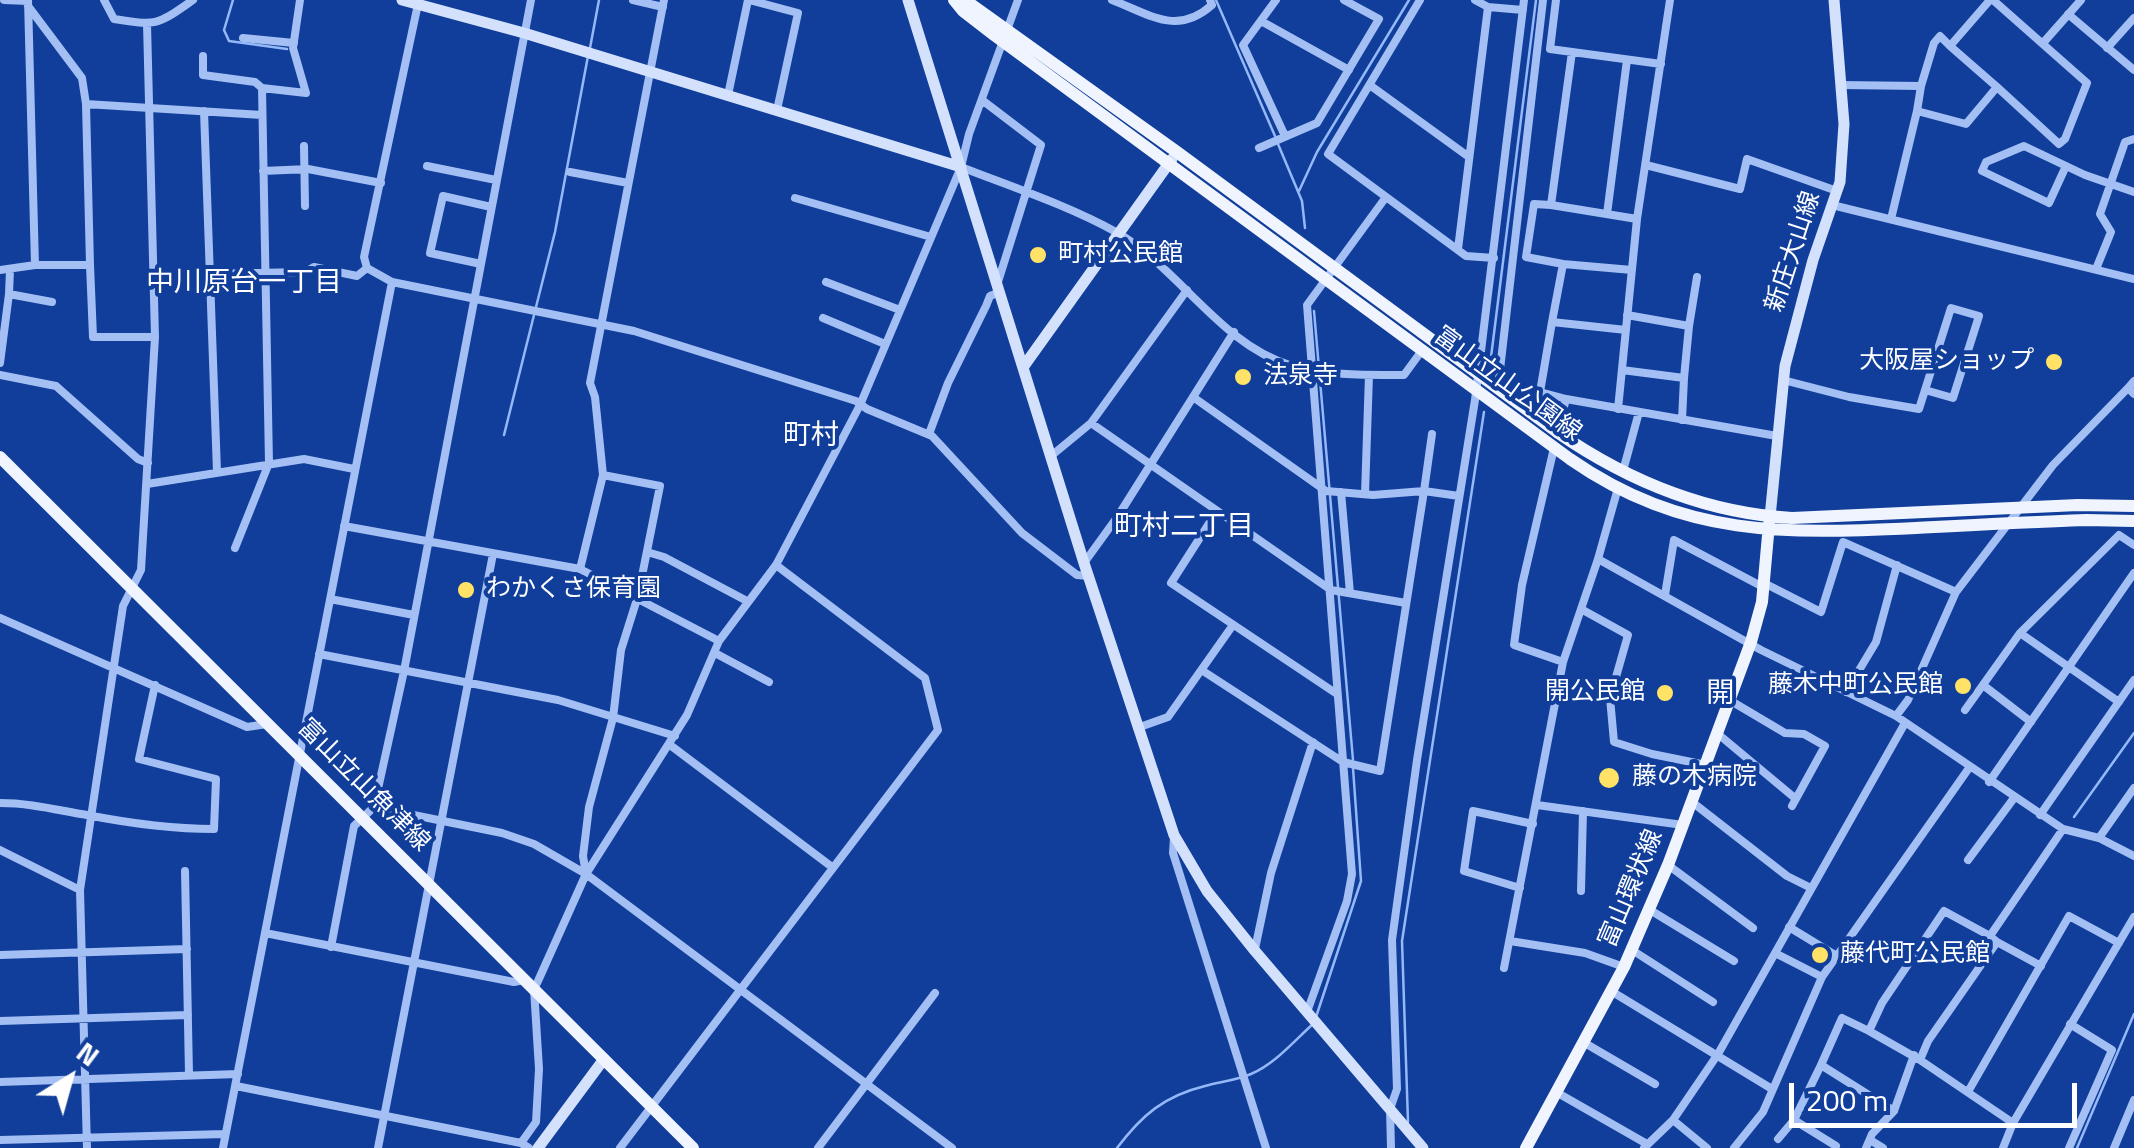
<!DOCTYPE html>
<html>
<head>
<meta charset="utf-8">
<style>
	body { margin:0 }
	#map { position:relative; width:2134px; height:1148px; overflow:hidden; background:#103e9a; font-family:"Titillium Web",sans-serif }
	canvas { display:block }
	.north { position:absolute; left:20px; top:1028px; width:100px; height:100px; -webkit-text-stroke:8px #103e9a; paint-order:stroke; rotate:37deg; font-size:28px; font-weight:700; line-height:40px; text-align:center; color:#fff }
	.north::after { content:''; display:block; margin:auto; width:35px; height:45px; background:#fff; clip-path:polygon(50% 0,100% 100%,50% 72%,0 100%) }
	.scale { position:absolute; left:1789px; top:1083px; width:288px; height:45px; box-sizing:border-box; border:5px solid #fff; border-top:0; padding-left:12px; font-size:30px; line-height:35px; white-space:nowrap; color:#fff; -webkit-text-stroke:8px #103e9a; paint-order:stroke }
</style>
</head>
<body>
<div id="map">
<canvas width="2134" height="1148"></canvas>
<div class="north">N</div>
<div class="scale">200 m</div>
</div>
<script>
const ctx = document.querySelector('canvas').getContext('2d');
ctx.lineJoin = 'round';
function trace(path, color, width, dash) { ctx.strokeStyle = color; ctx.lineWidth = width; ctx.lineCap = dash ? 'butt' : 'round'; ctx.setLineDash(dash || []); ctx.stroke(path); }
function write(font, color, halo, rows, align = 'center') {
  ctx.font = font + ' "Titillium Web","Noto Sans JP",sans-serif'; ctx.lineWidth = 8; ctx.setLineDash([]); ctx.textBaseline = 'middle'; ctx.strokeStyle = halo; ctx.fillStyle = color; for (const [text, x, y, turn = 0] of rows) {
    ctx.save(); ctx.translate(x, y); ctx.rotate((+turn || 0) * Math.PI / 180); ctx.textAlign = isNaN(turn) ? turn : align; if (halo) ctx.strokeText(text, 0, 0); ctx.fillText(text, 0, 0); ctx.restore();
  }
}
trace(new Path2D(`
	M233,0L224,30L229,41L287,49
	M1216,0L1275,136
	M590,48L599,0
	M1278,144L1302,201L1305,228
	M1299,191L1317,152L1409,0
	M536,307L555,232L588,56
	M1314,311L1353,760
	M1490,365L1536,0
	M504,435L534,315
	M2074,817L2134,733
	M1316,1017L1361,881L1353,768
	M1408,1122L1402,941L1484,412
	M1117,1148C1142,1115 1164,1096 1205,1086C1220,1082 1237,1080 1251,1074C1275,1064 1294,1041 1313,1024
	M2077,1148L2134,1014`), '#94b8f8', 2.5);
trace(new Path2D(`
	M4,0L28,1
	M28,0L35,265
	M104,0L114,19C158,26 157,25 193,0
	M633,0L663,7
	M749,0L798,13L777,110
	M1112,0C1151,15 1177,36 1212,5L1210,0
	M1276,0L1243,45L1285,136
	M1420,0L1328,154L1466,256L1494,258
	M1556,0L1550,49L1661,64
	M1993,0L2087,83L2065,139L2059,144L1997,87
	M418,4L364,257L367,268L392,282L634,331L856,401L867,409L932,436L1022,533L1077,575L1088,576
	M28,6L82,78L86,104L262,115
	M1488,7L1523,10
	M2068,14L2134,70
	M1261,21L1349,70
	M243,38L294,43
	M2043,43L2081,0
	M2107,48L2134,18
	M1572,52L1551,205L1637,219
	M203,56V75L255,82L262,88
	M1841,85L1921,86L1934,43L1940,36L1950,46L1990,0
	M1371,86L1469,157
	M1921,86L1917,111L1966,124L1997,87L1950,46
	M728,95L748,0
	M982,100L1041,145L997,285
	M86,104L90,265
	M204,111L217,472
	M304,146L305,206
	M1259,148L1317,123L1379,19L1344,0
	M1646,165L1740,189L1747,159L1837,191
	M427,166L496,180
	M2066,166L2049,203L1982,171L1986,162L2024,146L2085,175L2134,192
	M961,167C1012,187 1067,205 1116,232C1177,266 1222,346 1290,365C1327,376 1366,375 1404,375L1423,349
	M263,171L308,169L381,183
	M570,172L628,183
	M795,198L931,237
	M1551,205L1534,204L1526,257L1563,264L1632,270
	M1832,205L2134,279
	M1607,214L1627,60
	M1891,219L1917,111
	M1458,249L1488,7L1475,0
	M481,264L430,253L443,196L491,207
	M1563,264L1552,322L1626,330
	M2096,269L2111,232L2100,214L2125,142L2134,139
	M0,270L35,265H90L93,337H155
	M10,270L9,294L52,302
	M152,275L306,272L314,267L357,276L367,268
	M826,282L900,310
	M823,318L885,344
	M1552,322L1540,392L1566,399
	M1689,326L1697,277
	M0,363L9,294
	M1622,370L1684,378L1689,326L1627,315
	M0,375L56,386L138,459L148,463
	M1499,378L1543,0
	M1783,380L1849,397L1919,409L1951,308L1979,316L1953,398L1925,390
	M2134,381L2128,388L2134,394
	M1519,389L1540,392
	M1193,397L1326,491L1373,495L1424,491L1380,771L1343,762L1203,671
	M1618,409L1637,219L1670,0
	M1682,420L1684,378
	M1091,423L1331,590L1406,603
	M929,434L948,383L986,306L990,296L1000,292
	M1432,434L1424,491L1459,496
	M1557,434L1566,399L1777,436
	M1554,448L1522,585L1514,645L1563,662
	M1051,456L1091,423L1187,290
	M1623,471L1639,412
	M147,484L304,459L354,469
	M1341,492L1350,593
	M1365,494L1369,375
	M1217,511L1171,583L1337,694
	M344,526L580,569L719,641
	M235,548L269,463L262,88L306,93L293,48L300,0
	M647,552L664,557L747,601
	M1598,559L1761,650L1896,716L2063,829L2099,838L2134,856
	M1084,563L1118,516L1234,332
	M580,569L603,475L595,397L590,383L664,0
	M1764,583L1821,612L1843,542L1956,592
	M1665,595L1674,540L1763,587
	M330,599L414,615
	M1581,609L1628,635L1610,698L1614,742L1652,754L1706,765
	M0,618L247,727L267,724
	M715,653L769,682
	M319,654L558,700L675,736
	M1983,685L2031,722
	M1846,692L1876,642L1897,565
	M1731,701L1785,733L1804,734L1825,746L1792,806
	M2119,702L2020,633L2119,535L2134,545
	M1965,710L2020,633
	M1896,716L1908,700L1956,592L2053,465L2128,388
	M1137,728L1168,717L1233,625
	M1718,734L1796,799
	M670,745L832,867
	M1989,782L2134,573
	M1692,802L1787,876L1809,887
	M0,803C30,803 57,810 87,815C128,823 171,829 214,829L216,779L139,759L155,685
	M1537,805L1683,825
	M374,807L502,833L534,844L586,874L952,1148
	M2040,815L2134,680
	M1174,837L1173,853L1266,1148
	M2099,838L2134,788
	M0,850L80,890
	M1968,860L2014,798
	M1668,865L1753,928
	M185,871L189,1074
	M586,874L583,856L589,807L613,718L621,650L638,596L660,486L603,475
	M1520,888L1464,871L1473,811L1533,824
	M1581,891L1583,811
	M1650,910L1734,961
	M1789,927L1835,955
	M265,933L514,982L524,980
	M1510,941L1585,953L1624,967
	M1997,942L2041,966
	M331,947L354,826L374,807L404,671L531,0
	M1255,949L1271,873L1313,742
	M1632,950L1713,1002
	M1775,953L1822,977
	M0,955L187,949
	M1504,968L1563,662L1598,559L1618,488
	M1611,991L1772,1089
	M1307,1012L1347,901L1352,874L1307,305L1386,197
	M0,1021L188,1015
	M1583,1042L1655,1084
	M1920,1060L1869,1031L1882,1003L1944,911L1990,936
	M0,1082L238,1074
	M236,1086L521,1143L529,1148
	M1969,1090L2069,916L2119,943
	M1556,1092L1647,1144
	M1894,1111L1914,1055
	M1673,1120L1707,1148
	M1794,1120L1836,1146
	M2013,1123L1920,1060L1928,1041L1997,942L1990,936L2063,829
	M1778,1139L1794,1120L1821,1065
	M0,1140L225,1134
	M1870,1140L1883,1148
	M521,1143L536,1122L539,1069L534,989L538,981L586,874L687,715L719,641L776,565L860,405L961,167L969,134L1018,0
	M87,1148L80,890L123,606L141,570L155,337L147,24
	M223,1148L392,282
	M378,1148L493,554
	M620,1148L938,730L925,678L776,565
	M818,1148L935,993
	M1391,1148L1390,1109L1397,1089L1392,940L1417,760L1475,400L1524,0
	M1644,1148L1673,1120L1718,1054L1905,723
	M1734,1148L1763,1112L1822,977L1969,768
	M1866,1148L1872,1134L1894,1111L1821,1065L1842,1018L1869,1031
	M2003,1148L2013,1123L2134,917
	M2069,1148L2112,1050L2070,1024
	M2114,1148L2134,1100`), '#a3bff4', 8);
trace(new Path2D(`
	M402,0L524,33L961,167
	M908,0L1084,563L1174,835L1207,891L1255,951L1423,1148
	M1024,366L1172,159
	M1770,517L1785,366L1813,260L1840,182L1844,124L1834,0
	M538,1148L604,1059`), '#d3e1fd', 11);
trace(new Path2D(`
	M954,0L963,11L994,35L1570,459C1684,538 1785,534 1916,528C1973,525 2029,522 2086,520L2134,521
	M965,0L1177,152L1557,432C1628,481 1705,513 1792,518L2078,505L2134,506
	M0,457L693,1148
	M1526,1148L1624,967L1668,865L1751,642L1762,602L1769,524`), '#f0f4ff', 12);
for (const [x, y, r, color] of [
	[1038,255,10,"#ffe266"],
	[2054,362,10,"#ffe266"],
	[1243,377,10,"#ffe266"],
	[466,590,10,"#ffe266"],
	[1963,686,10,"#ffe266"],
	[1665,693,10,"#ffe266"],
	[1609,778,12,"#ffe266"],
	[1820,955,10,"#ffe266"]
]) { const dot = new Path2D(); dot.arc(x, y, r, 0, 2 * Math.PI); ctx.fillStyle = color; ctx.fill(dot); trace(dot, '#103e9a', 4); }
write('25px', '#fff', '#103e9a', [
	["新庄大山線",1794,252,-72],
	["富山立山公園線",1507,385,36],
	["富山立山魚津線",363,786,45],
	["富山環状線",1632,889,-67]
]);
write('25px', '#fff', '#103e9a', [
	["町村公民館",1058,255],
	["大阪屋ショップ",2034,362,"right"],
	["法泉寺",1263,377],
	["わかくさ保育園",486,590],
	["藤木中町公民館",1943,686,"right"],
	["開公民館",1645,693,"right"],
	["藤の木病院",1632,778],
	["藤代町公民館",1840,955]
], 'left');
write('28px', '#fff', '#103e9a', [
	["中川原台一丁目",244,284],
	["町村",811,437],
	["町村二丁目",1184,528],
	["開",1720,695]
]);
</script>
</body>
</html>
